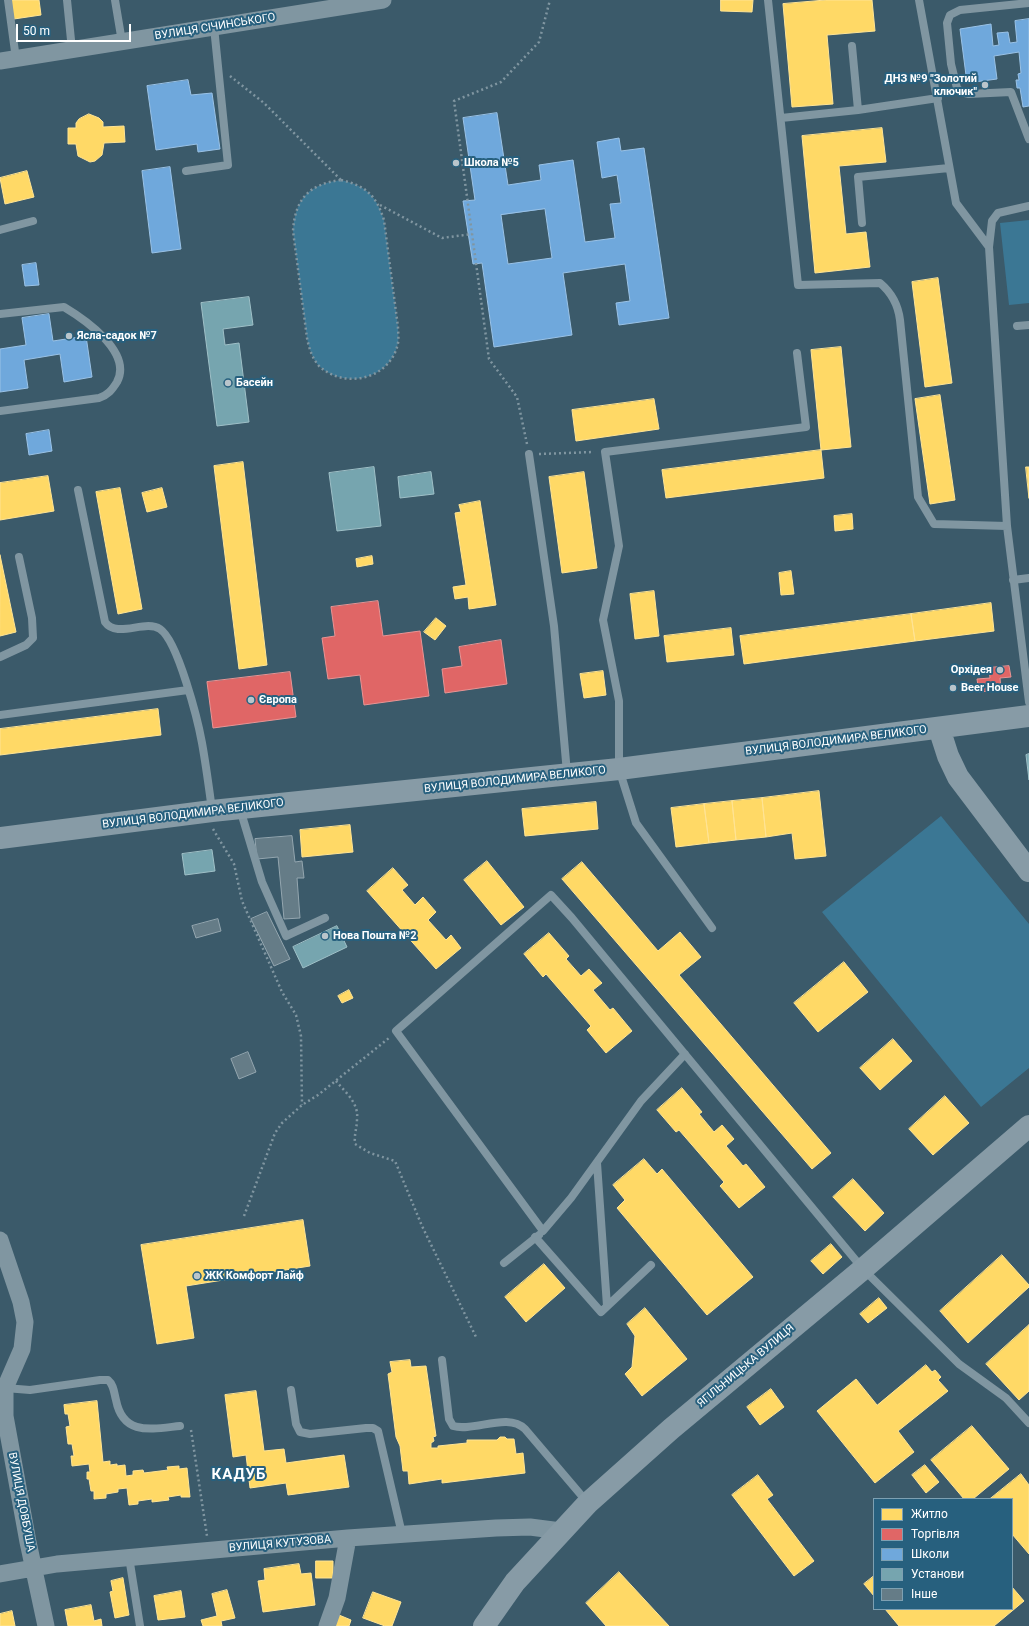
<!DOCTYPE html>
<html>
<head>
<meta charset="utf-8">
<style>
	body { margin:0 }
	#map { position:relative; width:1029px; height:1626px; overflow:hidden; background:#3b5a6a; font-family:Roboto,sans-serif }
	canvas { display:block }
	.legend { position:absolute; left:873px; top:1498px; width:140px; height:112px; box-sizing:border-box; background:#27607e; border:1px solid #7da0b2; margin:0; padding:5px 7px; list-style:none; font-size:12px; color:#fff }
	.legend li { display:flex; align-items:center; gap:8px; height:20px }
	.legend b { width:20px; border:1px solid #7da0b2 }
	.scale { position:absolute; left:16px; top:24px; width:115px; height:18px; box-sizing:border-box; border:2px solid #fff; border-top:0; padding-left:5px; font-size:12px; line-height:14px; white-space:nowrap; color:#fff; -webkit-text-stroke:3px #27607e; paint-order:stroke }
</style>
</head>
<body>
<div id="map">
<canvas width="1029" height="1626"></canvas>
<ul class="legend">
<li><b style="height:11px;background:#ffd966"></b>Житло</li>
<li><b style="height:11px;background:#e06666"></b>Торгівля</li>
<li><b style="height:11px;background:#6fa8dc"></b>Школи</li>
<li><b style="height:11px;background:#76a5af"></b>Установи</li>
<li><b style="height:11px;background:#657c87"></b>Інше</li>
</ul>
<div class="scale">50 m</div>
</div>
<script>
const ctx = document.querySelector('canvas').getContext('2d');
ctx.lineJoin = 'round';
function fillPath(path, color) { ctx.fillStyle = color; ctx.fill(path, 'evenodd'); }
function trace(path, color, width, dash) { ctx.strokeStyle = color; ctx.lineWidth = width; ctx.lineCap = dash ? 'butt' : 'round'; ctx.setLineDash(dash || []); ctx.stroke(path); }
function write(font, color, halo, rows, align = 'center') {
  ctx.font = font + ' Roboto,sans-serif'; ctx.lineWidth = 4; ctx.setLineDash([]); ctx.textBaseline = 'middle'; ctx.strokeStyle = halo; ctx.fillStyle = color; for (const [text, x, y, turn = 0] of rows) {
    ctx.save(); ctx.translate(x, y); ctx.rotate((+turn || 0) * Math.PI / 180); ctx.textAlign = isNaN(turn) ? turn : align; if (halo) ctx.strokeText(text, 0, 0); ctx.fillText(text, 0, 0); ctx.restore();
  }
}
fillPath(new Path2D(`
	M341,180C366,186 376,195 384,220L398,327C398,332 399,338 398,343C391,379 345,390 319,366C312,358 309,348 307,338L293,231C295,199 309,184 341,180Z
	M1029,220V303L1009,305L1000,223Z
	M941,816L1029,924V1068L981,1107L822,912Z`), '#3b7794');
const homes = new Path2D(`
	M11,0H39L41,15L14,19Z
	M721,0H753L752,12L721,11Z
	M826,0H872L875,31L827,35L833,104L792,107L783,4Z
	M89,114L99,118L103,122V127L124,126L125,142L104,143L102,155L95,161L90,162L78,156L76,144H68V128H76V123L79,119Z
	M882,128L886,162L839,166L846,234L866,232L870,267L815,273L802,136Z
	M27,171L34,197L5,204L0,178Z
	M938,278L952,383L925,387L912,282Z
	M841,347L851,447L821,450L811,350Z
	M940,395L955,500L930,504L915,399Z
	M654,399L659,429L576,441L572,410Z
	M821,450L824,478L666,498L662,470Z
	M243,462L267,665L239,669L214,466Z
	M1026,467H1029V498Z
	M584,472L597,568L562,573L549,477Z
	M48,476L54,511L0,520V483Z
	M120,488L142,609L118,614L96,492Z
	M162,488L167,507L147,512L142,493Z
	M480,501L496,605L469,609L468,597L455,599L453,587L466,585L455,513L461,512L459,505Z
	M852,514L853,529L835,531L834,516Z
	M0,555L16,632L0,636Z
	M372,556L373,564L357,567L356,559Z
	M791,571L794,594L781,595L779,573Z
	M654,591L659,636L635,639L630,594Z
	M991,603L994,631L915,641L911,614Z
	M911,614L915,641L744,664L740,636Z
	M436,618L446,626L435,640L424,632Z
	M731,628L734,655L667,662L664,636Z
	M603,671L606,695L584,698L580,674Z
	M158,709L161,735L0,755V729Z
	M819,791L826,856L795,859L792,833L766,837L762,798Z
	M762,798L766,837L736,840L732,801Z
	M732,801L736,840L709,843L704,804Z
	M596,802L598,829L525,836L522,809Z
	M704,804L709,843L676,847L671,808Z
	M350,825L353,852L302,857L300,830Z
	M487,861L524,907L501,925L464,880Z
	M582,862L658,951L680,932L701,957L679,975L831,1153L812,1169L562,879Z
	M393,868L408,885L402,890L415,905L423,897L436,912L428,920L446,940L451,935L461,948L436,969L367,891Z
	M549,933L569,956L566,959L581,976L589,969L602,983L593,990L610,1010L613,1008L632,1031L606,1053L587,1030L591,1026L546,974L543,977L524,954Z
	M844,962L868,992L818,1032L794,1003Z
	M349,990L353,998L342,1003L338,996Z
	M893,1039L912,1061L880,1090L860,1068Z
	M682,1088L702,1112L699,1114L714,1132L722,1125L734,1139L726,1146L743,1166L746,1164L765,1187L739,1208L720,1186L724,1182L679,1130L676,1132L657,1110Z
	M945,1096L969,1123L933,1155L909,1129Z
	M644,1159L657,1174L662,1169L753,1277L707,1315L617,1208L625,1200L613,1185Z
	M853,1179L884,1213L865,1231L833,1197Z
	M303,1220L310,1266L186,1286L194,1338L157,1344L141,1245Z
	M831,1244L842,1257L823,1274L811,1261Z
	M1002,1255L1029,1285V1287L968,1343L940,1311Z
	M544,1264L565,1288L526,1322L505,1297Z
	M879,1298L887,1308L868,1323L860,1314Z
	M645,1308L687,1359L642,1396L625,1374L632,1367L635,1336L627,1324Z
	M1029,1325V1391L1019,1400L986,1364Z
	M410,1360L411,1367L426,1366L436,1436L433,1437L434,1441L431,1443V1448H438V1446L467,1443V1440H497L500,1437H505L507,1439H514L516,1454L523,1453L525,1473L442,1483V1479L409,1484L408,1471H403L400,1446L396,1437L388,1374L392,1372L390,1362Z
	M926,1365L932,1372L935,1370L941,1377L938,1380L948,1391L898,1431L914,1452L875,1483L817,1411L856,1379L877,1405Z
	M771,1389L784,1407L760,1425L747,1407Z
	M256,1391L264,1451L284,1449L286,1463L344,1455L349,1487L288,1495L286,1483L250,1488L246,1455L233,1457L225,1395Z
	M97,1401L103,1462L110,1461V1465L117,1464V1466L125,1465L126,1476L133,1475V1471L143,1470L144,1473L168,1470L167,1467L179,1466V1469L187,1468L190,1497H181V1495L168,1497L169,1500L152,1502V1499L138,1501V1504L129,1505L127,1488L118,1489V1492L106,1494V1498L94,1499V1491H91L89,1479H87V1472H90L89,1464L72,1466L71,1456H74L72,1444H68L66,1427L70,1426L68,1414H65L64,1405Z
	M972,1426L1009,1469L973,1499H964L931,1460Z
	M925,1465L939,1482L926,1493L912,1475Z
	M1021,1474L1029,1485V1554L1012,1534V1499H990Z
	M758,1475L773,1495L767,1499L814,1561L794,1576L732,1495Z
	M316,1561H333V1578H316Z
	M299,1564L301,1574L311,1573L315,1605L263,1612L258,1581L265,1580L264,1569Z
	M619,1572L669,1626H606L586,1603Z
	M874,1576V1596L864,1584Z
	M123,1578L129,1615L115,1618L110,1592L113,1591L111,1581Z
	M1012,1587L1024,1601L994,1626H899L885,1609H1012Z
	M227,1590L235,1618L221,1621L222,1626H203L201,1620L217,1616L212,1594Z
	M181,1591L185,1617L158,1620L154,1596Z
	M373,1592L401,1602L392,1626H385L363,1618Z
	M91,1605L94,1621L101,1619L102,1626H68L65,1610Z
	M12,1611L15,1626H0V1614Z
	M339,1615L351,1620L349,1626H335Z`);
fillPath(homes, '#ffd966');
trace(homes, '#ffe494', 1);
const shops = new Path2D(`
	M378,601L383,636L420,631L429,696L364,705L360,675L328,679L322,638L335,636L331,607Z
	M501,640L507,684L445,693L442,669L462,666L459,647Z
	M1009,666L1011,677L1000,678L1001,690L979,692L977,679L990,678L989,668Z
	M290,672L296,717L213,728L207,682Z`);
fillPath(shops, '#e06666');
trace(shops, '#e99494', 1);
const schools = new Path2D(`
	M1029,19V106L1023,107L1020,88H1017L1016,80H1019L1018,74L1021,73L1019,52L994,56L997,79L967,83L960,29L991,24L993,46L999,45L997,33L1008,32L1010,43L1017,42L1015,21Z
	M188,80L191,95L212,93L220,149L198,152L197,144L156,150L147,86Z
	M497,113L508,185L541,180L539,165L573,160L585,242L615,238L610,204L621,203L617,175L602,178L597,142L619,138L621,151L644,148L669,318L619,325L616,303L630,301L625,264L563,273L572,335L494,347L482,263L473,264L463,201L475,200L463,118ZM545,209L552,258L508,264L501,215Z
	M170,167L181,249L152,253L142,171Z
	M36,263L39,285L25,286L22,265Z
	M49,314L53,341L86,336L92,377L64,382L60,354L24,360L28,388L0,392V349L26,345L22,318Z
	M49,430L52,451L29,455L26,434Z`);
fillPath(schools, '#6fa8dc');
trace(schools, '#9ac2e6', 1);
const public = new Path2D(`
	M249,297L253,325L223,329L225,345L239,343L249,422L217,426L201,303Z
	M374,467L381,526L337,531L329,473Z
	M431,472L434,494L400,498L398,477Z
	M1029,754V780L1026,755Z
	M212,850L215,871L185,875L182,854Z
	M337,926L347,947L303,968L293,947Z`);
fillPath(public, '#76a5af');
trace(public, '#9fc0c7', 1);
const building = new Path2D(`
	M292,836L295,862L302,861L304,878H297L300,918L284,919L278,857L257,859L255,839Z
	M267,912L290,959L274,966L251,919Z
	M218,919L221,931L196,938L192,926Z
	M248,1052L256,1072L239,1079L231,1059Z`);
fillPath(building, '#657c87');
trace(building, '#94a6af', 1);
trace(new Path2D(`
	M230,76L264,103L341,180
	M341,180C366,186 376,195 384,220L398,327C398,332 399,338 398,343C391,379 345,390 319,366C312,358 309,348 307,338L293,231C295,199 309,184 341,180Z
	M380,205L442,238L472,234
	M527,444L517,397L489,359L454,101L501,82L539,42L550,0
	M539,454L594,452
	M213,829L234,864L242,901L282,992L296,1015L301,1036L302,1105
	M336,1081C345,1092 359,1103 357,1119C357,1128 354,1134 355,1144L370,1153L395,1161L422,1226L477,1339
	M244,1216L275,1133L282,1123L302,1105L318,1095L389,1038
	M191,1430L207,1536`), '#8096a1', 2.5, [2, 3]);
trace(new Path2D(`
	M8,0L16,59
	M67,0L72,50
	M115,0L122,42
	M768,0L798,285L880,283C892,293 898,304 900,320L918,497L934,524L1007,526
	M919,0L956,203L989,247L1007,526L1029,702
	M1029,3L960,10L950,15L947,23L951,64L957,88L961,92L969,94L1011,92L1029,139
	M852,46L858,110L938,98
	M781,118L858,110
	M186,171L228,165L214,27
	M862,223L858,177L949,168
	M0,230L33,221
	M989,247L992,221L998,213L1029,206
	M0,314L64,307C84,319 133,352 117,382C112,390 108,395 99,398L0,411
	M1017,326L1029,325
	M529,454L554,626L567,773
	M78,490L105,622C117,639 145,619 160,629C178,641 198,721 202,743C206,765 209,788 212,810
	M1013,580L1029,578
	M0,657L26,645L33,638L32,618L19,557
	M0,715L188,690
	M240,809L262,882L286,936L325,918
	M712,928L636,823L619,769V701L603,620L619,546L605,452L806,427L797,353
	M685,1054L641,1101L571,1198L543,1231L396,1031L551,895L572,918L863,1269L959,1364L1006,1398L1029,1423
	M597,1163L607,1306
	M535,1237L601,1312L651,1265
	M504,1263L539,1235
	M442,1360L449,1419L453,1426C474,1432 508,1412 525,1429L587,1502
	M5,1388L30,1390L100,1380H108C114,1385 114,1393 116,1400C123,1436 151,1429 180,1426
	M291,1390L296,1424L300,1432L310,1434L366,1428H373L378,1431L402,1534
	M129,1557L140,1626`), '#8096a1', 8);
trace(new Path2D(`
	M0,61L383,0
	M0,1240L21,1302L25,1322L22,1349L5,1388V1416L28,1542L46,1626
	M0,1574L57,1564L348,1538L496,1528L530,1527L561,1531
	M327,1626L337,1598L348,1538`), '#8096a1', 17);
trace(new Path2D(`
	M939,728L948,756L958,777L1029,871
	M0,838L212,811L619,769L1029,716
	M484,1626L515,1582L588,1503L671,1429L863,1269L1029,1126`), '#879ba6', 22);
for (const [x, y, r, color] of [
	[985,85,4,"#bac5cb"],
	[456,163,4,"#bac5cb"],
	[69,336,4,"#bac5cb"],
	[228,383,4,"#bac5cb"],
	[1000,670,4,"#bac5cb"],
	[953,688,4,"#bac5cb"],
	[251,700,4,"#bac5cb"],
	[325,936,4,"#bac5cb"],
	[197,1276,4,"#bac5cb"]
]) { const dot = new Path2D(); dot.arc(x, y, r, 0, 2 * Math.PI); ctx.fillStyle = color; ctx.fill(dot); trace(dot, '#27607e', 1.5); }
write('11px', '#fff', '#27607e', [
	["ВУЛИЦЯ СІЧИНСЬКОГО",215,27,-9],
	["ВУЛИЦЯ ВОЛОДИМИРА ВЕЛИКОГО",836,741,-7],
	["ВУЛИЦЯ ВОЛОДИМИРА ВЕЛИКОГО",515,780,-6],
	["ВУЛИЦЯ ВОЛОДИМИРА ВЕЛИКОГО",193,814,-7],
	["ЯГІЛЬНИЦЬКА ВУЛИЦЯ",746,1366,-40],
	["ВУЛИЦЯ ДОВБУША",21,1502,79],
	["ВУЛИЦЯ КУТУЗОВА",280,1544,-5]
]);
write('bold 11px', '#fff', '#27607e', [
	["ДНЗ №9 \"Золотий",977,79,"right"],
	["ключик\"",977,92,"right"],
	["Школа №5",464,163],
	["Ясла-садок №7",77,336],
	["Басейн",236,383],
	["Орхідея",992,670,"right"],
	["Beer House",961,688],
	["Європа",259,700],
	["Нова Пошта №2",333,936],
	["ЖК Комфорт Лайф",205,1276]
], 'left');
ctx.letterSpacing = '1px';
write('bold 15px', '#fff', '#27607e', [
	["КАДУБ",239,1475]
]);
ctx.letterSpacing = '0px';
</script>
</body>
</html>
